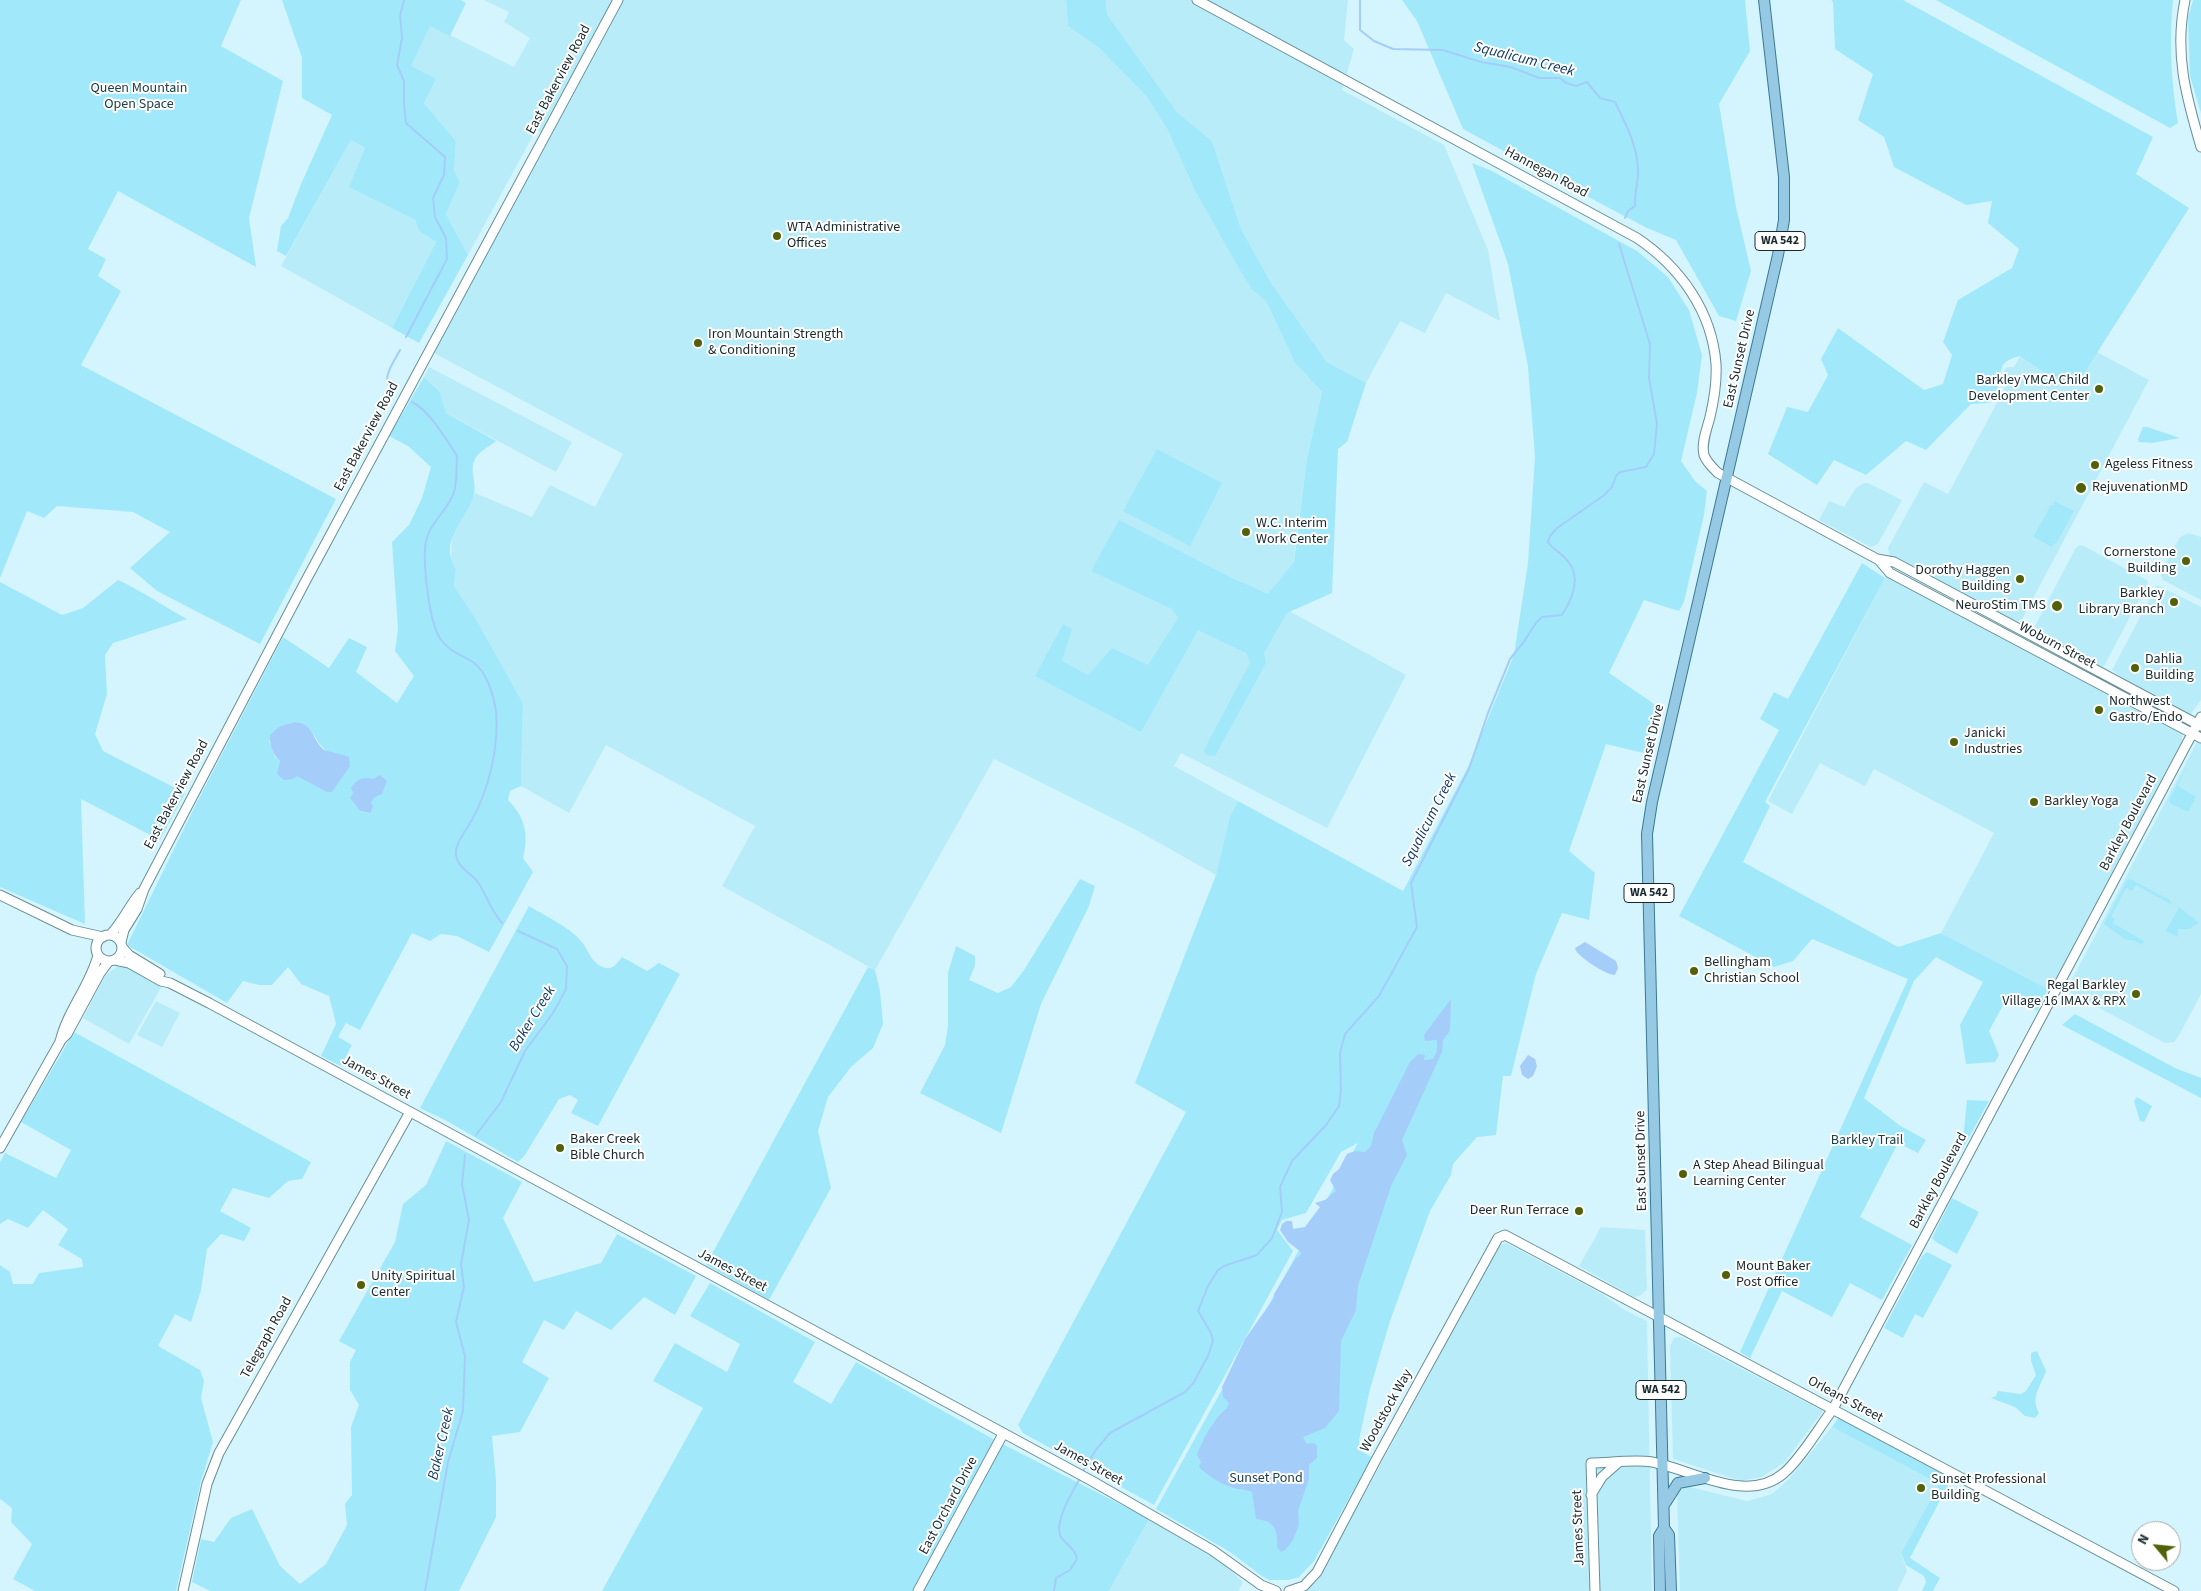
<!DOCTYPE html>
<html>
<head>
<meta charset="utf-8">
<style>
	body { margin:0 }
	#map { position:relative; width:2201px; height:1591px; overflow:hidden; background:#d4f5fd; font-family:"Source Sans 3",sans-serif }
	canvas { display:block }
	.north { position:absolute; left:2131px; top:1521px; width:50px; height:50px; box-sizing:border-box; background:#fff; border:1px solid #a3a9ab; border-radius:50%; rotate:298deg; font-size:14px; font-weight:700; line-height:20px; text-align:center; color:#18282c }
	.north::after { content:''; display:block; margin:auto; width:18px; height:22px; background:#506107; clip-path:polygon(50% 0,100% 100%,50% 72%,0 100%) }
</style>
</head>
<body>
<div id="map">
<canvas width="2201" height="1591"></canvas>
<div class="north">N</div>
</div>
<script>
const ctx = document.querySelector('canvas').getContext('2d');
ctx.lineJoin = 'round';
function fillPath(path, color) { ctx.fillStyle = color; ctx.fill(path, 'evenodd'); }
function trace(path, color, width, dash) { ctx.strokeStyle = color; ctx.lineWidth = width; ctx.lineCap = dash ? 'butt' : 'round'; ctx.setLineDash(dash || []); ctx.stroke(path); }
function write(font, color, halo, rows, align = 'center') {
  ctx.font = font + ' "Source Sans 3",sans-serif'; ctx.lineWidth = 4; ctx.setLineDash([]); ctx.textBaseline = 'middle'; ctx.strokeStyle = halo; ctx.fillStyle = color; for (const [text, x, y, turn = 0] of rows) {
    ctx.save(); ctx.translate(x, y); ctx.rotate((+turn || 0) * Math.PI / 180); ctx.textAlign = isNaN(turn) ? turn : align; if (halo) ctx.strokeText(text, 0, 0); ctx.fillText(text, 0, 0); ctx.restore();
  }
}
fillPath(new Path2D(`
	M484,0H1066L1068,26L1099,48L1147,97L1167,129L1195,191L1252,290L1266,301L1295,363L1322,392L1307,458L1290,591L1291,612L1406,675L1327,828L1181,753L1174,766L1238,801L1230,816L1216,875L1138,831L994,759L875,970L722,886L755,826L606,745L569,813L521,786L523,703L476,619L454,586L456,569L451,561L452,535L475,493L532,517L550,485L595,507L623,454L434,353L549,137L536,130L468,255L446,214L460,182L454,170L456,141L424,103L410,66L430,25L514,67L530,38L504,22L509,12Z
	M1106,0H1348L1344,40L1354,49L1342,90L1444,145L1488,250L1500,321L1446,293L1425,333L1400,321L1366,383L1327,362L1272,284L1241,229L1212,141L1177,112L1107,14Z
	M351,140L365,148L350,187L415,220L419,231L436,242L392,328L281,266Z
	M2189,208L2097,352L2149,380L2022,619L2014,623L1890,557L1888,548L1924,482L1948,494L2007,384L2002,379L2003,372L2007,367H2014L2020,356Z
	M429,367L572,442L556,472L446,413L440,392L424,377Z
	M1864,483H1868L1902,500L1878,544L1871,547L1819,520L1829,501L1844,507L1856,488Z
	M2188,533L2201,537V600L2163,580L2161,576V572L2180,537Z
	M2079,545L2084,546L2148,581L2147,585L2104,666L2101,668L2037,635L2034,628L2075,549Z
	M1887,574L2182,732V741L2050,990L1941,933L1994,833L1874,769L1865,786L1820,763L1792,814L1768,801Z
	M2157,585L2201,607V700L2191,714H2186L2179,711L2175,705L2148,691L2134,687L2112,670Z
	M2201,734V994L2178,1037L2174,1042L2165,1043L2071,993L2068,987Z
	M116,967H126L162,986L129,1044L83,1018L105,976Z
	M156,1001L180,1013L162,1047L137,1035Z
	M1601,1227L1645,1230L1647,1289L1641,1295L1634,1297L1579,1266Z
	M1506,1243L1604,1295L1623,1309L1647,1321L1652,1591H1306L1318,1580L1499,1246Z
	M1681,1337L1823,1411L1784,1463L1761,1477L1741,1481L1673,1459L1670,1346L1674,1338Z
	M1832,1427L1939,1484L1901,1553L1907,1571L1897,1591H1680L1677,1496L1679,1491L1684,1487H1690L1747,1501L1772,1494L1788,1480Z
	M1149,1519L1202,1550L1224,1564L1243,1582L1239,1589L1240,1591H1109Z`), '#b9ecf9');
fillPath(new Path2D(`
	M0,0H241L221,46L283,81L249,218L256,267L118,191L88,249L106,259L98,276L121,291L81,365L336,499L260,644L157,591L130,568L170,532L133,512L57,506L44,518L27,511L0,578Z
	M282,0H461L466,3L450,36L430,26L411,66L436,79L424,103L456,141L454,170L460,182L446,214L468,255L419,343L392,328L436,242L419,231L415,220L349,187L365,148L351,140L286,256L277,251L281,226L288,218L301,184L332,115L302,98V58Z
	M1066,0H1106L1107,14L1177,112L1212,141L1241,229L1272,284L1327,362L1366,383L1347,442L1338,449L1332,593L1287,613L1264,653L1266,663L1215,756L1206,755L1204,750L1250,663L1246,653L1198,630L1141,732L1035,676L1063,624L1072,629L1062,661L1088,675L1112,648L1148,665L1178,618L1172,609L1091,571L1119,520L1232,578L1268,594L1294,562L1307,458L1322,392L1295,363L1266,301L1252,290L1241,272L1195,191L1167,129L1147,97L1099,48L1068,26Z
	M1402,0H1745L1750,51L1719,104L1736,207L1751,271L1736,321L1719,316L1676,240L1647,228L1594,200L1463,129L1417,21Z
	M1831,0H1903L2153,137L2136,174L2189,208L2076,386L2050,376L2020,356C1995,362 2004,371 1997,389C1995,394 1992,399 1989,403L1971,404L1926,450L1906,441L1866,475L1834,460L1817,485L1768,454L1787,407L1808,412L1828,375L1821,359L1838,328L1924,390L1943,384L1952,355L1943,342L1958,300L2012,268L2019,249L1988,223L1992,201L1966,205L1894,167L1884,137L1858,120L1873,74L1835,49L1833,2Z
	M1936,0H2173C2169,42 2171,81 2178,123L2170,128Z
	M2193,0H2201V113L2190,76L2188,18Z
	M1472,163L1490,170L1637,251L1668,277L1689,310L1702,355L1697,393L1681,461L1695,481L1707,491L1704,515L1684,602L1679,611L1644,600L1609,673L1657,706L1648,754L1606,744L1569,851L1595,873L1589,920L1562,913L1536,974L1511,1076H1503L1496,1135L1477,1137L1453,1164L1451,1175L1430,1211L1390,1321L1370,1389L1359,1440L1361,1451L1372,1457L1314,1561L1299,1577L1288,1580H1269L1262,1576L1230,1552L1156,1509L1358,1143L1341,1152L1306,1213L1282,1220L1277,1230L1293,1251L1154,1505L1023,1433L1018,1425L1186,1112L1135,1083L1216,875L1230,816L1238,801L1403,891L1468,767L1514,655L1528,563L1535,457L1528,367L1508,264Z
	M424,377L440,392L446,413L496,441C490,446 478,452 475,459C469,471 477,482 474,494C468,519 437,540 456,569L454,586L476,619L523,703L521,786L510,791L508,800C525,817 529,835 523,858L533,872L489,952L457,936L441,934L430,941L412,933L360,1030L346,1023L338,1037L352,1045L341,1066L321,1056L336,1024L329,996L301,984L288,967L272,985H259L243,981L227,1003L127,945L195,806L283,637L329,668L349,638L367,647L356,672L397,703L414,676L395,651L398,629L392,542L409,525L422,498L431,467L408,446L389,436ZM295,722C314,724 314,744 329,752L303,778L280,769V761L275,757L269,741L280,726ZM353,793L375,797L371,803L369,813L360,811L350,798Z
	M2143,427H2147L2180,438L2152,443L2139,442L2138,439Z
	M1157,449L1222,483L1190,546L1123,511Z
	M2055,501L2074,511L2056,544L2054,543L2052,547L2033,537L2051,505L2053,506Z
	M1862,563L1885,578L1765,802L1770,806L1743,862L1898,947L1941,933L2048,989L2037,1011L2008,996L1989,1031L1999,1055L1995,1062L1966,1064L1960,1025L1983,982L1936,957L1914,981L1864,1098L1899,1125L1926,1140L1918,1153L1898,1143L1860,1217L1912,1245L1882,1300L1850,1283L1832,1317L1782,1291L1750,1358L1740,1352L1908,979L1812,939L1793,961L1774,967L1679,916L1779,730L1760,719L1774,692L1788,699Z
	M118,580C142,591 163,606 187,619L113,643L105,655L107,694L95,734L103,751L185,793L160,840L81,799L85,924L0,887V582L62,615L83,608Z
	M2187,766L2178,786L2196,797L2188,812L2171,804L2169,800Z
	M1080,879L1095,886L1089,906L1041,1004L1001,1133L920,1093L945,1045L948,1026V973L956,946L975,956V966L969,980L998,993L1011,987L1024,970Z
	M2130,879L2170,900L2172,905L2136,885L2132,891L2126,888L2111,917L2115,919L2113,923L2144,941L2142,945L2133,940H2126L2104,924L2127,880Z
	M529,906C545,916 568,926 581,941C589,950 591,963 603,967C612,971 617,964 622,957L647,971L659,963L680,974L598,1126L571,1113L578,1100L570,1095L559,1099L525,1155L518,1162L447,1121L420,1108Z
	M2179,907L2199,923L2189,929H2178V937L2166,931Z
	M868,967L875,970L880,991L883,1024L873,1048L851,1067L828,1097L818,1131L831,1188L769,1300L706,1265Z
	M2075,1014L2175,1068L2201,1078V1098L2062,1025Z
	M74,1032L311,1162L302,1179L288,1181L269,1198L233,1188L220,1211L251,1228L244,1241L221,1234L207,1249L201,1290L191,1322L175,1314L158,1346L200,1370L204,1381L201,1398L213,1442L201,1481L176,1591H35L13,1579L32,1544L11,1522L12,1508L0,1499V1265L10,1272L13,1284H33L39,1273L83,1267L82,1259L58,1245L68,1229L43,1210L28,1228L8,1219L0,1224V1162L5,1153L56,1178L71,1150L21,1122Z
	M2137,1097L2152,1106L2144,1122L2140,1121L2134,1101Z
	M1967,1100L1989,1101L1962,1150Z
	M446,1141L522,1182L503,1218L534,1282L601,1263L617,1234L696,1276L675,1315L644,1297L611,1330L576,1311L564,1330L544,1320L522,1362L549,1378L520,1432L492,1436L496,1480V1517L459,1591H210L192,1582L201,1539L214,1542L231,1518L252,1509L280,1566L300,1584L326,1564L347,1525L345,1504L352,1495L351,1427L359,1405L350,1390V1362L356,1350L339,1341L395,1242L403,1204L426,1185Z
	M1952,1198L1979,1212L1957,1254L1936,1242L1932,1238Z
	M1927,1252L1952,1265L1923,1318L1915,1314L1903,1338L1884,1328L1922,1256Z
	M710,1283L815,1342L793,1382L831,1404L856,1362L993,1439L1149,1519L1109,1591H602L703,1408L653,1381L675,1343L727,1372L740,1344L690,1316Z
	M2037,1351L2046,1371C2041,1386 2030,1397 2039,1413L2035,1418L2025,1416L2015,1407L1991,1398L1996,1396L1998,1391L2021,1394L2026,1391L2036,1375L2031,1361V1353Z
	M1839,1417L1945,1473L1950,1481L1910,1558L1940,1578L1933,1591H1922L1926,1582L1924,1576L1906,1565L1901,1553L1939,1484L1832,1427Z`), '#a1e9fa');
fillPath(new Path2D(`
	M295,722C314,724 311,738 323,749C325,751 342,754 349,757L350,766L332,792H327L297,776L293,779L284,780L277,774L280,761C273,755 269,744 270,735L280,726Z
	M380,775L387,781L382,794L375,797L371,803L373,807L370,813L360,811L350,798L353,793L351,788C357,779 362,776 373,779Z
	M1585,942L1616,961L1618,968L1615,975C1606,975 1576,956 1575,948Z
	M1451,999L1450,1031L1443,1040L1442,1052L1402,1140L1407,1155L1391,1186L1358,1286L1356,1310L1341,1341L1339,1411L1325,1428L1303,1437L1307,1444L1314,1443L1317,1446V1458L1309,1465V1479L1298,1511L1299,1525L1293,1540L1285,1550L1281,1552L1277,1547C1278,1539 1277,1526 1268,1522C1264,1520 1260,1520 1256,1519L1252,1492C1246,1489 1242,1490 1237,1489C1222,1485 1209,1477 1199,1467L1201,1462L1197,1455C1203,1438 1213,1420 1227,1408L1229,1403L1223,1397L1222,1387L1245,1339L1274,1298V1294L1296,1258L1300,1255L1301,1252L1288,1242L1280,1230L1282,1224L1286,1221H1292L1293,1229L1305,1227L1320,1207L1315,1203L1325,1200L1336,1191L1330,1180L1333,1174L1339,1169L1347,1154L1355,1151L1365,1152L1371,1146L1374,1133L1410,1062L1418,1054L1425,1055L1424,1060L1433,1059L1437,1051V1040L1425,1041L1424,1035Z
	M1528,1055L1535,1059L1537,1066L1533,1076L1528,1079L1522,1075L1520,1066Z`), '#a5cdfa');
trace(new Path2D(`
	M404,0L400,16L402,38L397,65L404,81V104L406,123L445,157L444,175L433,198L435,217L446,238L447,259L406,337
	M1360,0V30L1374,41L1393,49L1443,50L1481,62L1511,67L1539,78H1560L1566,83L1576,86L1587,82L1600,98L1615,102C1626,124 1638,147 1638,172C1638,184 1634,194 1635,206L1628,211L1625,218
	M394,392C379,379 393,364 400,350
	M412,402C430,411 446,439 457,456C456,467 458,486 452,497C443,516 426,526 425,549C424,569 429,626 442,641C450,652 462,655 473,662C487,672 494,696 496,712C499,747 489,788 473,818C468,828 454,844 456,855C458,869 472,873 479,884C489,899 489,908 502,923
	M476,1135L501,1102L525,1051L553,1013L566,989L567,966L557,949L518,931
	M1082,1473L1095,1451L1110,1433L1185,1392L1194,1382L1208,1356L1213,1341L1211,1333L1198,1311L1208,1286L1218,1270L1224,1266L1257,1255L1272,1238L1282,1212L1280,1187L1292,1161L1326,1125L1339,1106L1341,1091L1340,1053L1345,1034L1379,996L1417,927L1411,883L1469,769L1488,713L1510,659L1523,643L1536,623L1542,617L1562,615C1573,598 1583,575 1565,558C1559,551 1553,550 1548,542L1550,536L1557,528L1603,496L1612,487L1616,476L1620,472L1646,467L1654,454L1657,424L1649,378L1650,344L1619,244
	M425,1591L448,1462L463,1411L465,1356L456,1322L464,1287L461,1264L469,1220L462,1184L465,1155
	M1054,1591L1056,1578L1070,1570L1077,1559C1076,1549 1066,1545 1061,1537C1053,1523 1073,1491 1080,1478`), '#a5cdfa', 2);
const secondary = new Path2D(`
	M1197,0L1637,238C1680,267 1712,311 1716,364C1717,382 1714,400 1710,417C1707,429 1701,443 1704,455C1707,463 1713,468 1718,473L1877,559L1894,562L2201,726
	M2185,0C2174,54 2186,96 2201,147
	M1878,559L1890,573L2201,738
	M0,895L72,930L103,937
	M96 948a13 13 0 1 1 26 0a13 13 0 1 1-26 0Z
	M110,935C122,923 129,906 140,893
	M121,942L124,930L137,909L144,889L304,584L618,0
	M122,947L129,955L160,974
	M115,960L129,963L161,981L170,983L209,1003L1092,1481L1212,1550L1261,1585L1276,1591
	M60,1041L67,1034L100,973L109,961
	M0,1148L60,1042C67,1011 90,986 98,955
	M1591,1495L1602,1477L1619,1462
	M183,1591L207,1484L219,1453L410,1112
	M918,1591L1003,1434
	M1289,1591L1304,1586L1317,1572L1377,1458L1498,1238L1505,1235L2174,1591
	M1595,1591L1591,1463C1610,1463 1633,1459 1652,1462C1693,1470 1747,1505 1784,1473C1802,1457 1818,1429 1833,1409L2201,717`);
const primary = new Path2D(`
	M1664,1505L1678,1483L1705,1478
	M1660,1591L1659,1536L1664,1528
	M1671,1591L1669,1535L1664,1528L1647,834L1652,802L1778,255L1784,220V177L1764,0`);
trace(secondary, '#678e97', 11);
trace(primary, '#3c7997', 12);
trace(secondary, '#fff', 9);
trace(primary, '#96c9e3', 10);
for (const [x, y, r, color] of [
	[777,236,5,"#506107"],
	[698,343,5,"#506107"],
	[2099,389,5,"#506107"],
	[2095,465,5,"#506107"],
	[2081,488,6,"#506107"],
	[1246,532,5,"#506107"],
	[2186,561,5,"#506107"],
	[2020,579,5,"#506107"],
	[2174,602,5,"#506107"],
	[2057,606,6,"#506107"],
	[2135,668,5,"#506107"],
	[2099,710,5,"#506107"],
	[1954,742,5,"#506107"],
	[2034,802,5,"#506107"],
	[1694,971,5,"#506107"],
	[2136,994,5,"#506107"],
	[560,1148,5,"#506107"],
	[1683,1174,5,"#506107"],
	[1579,1211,5,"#506107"],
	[1726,1275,5,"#506107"],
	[361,1285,5,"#506107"],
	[1921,1488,5,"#506107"]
]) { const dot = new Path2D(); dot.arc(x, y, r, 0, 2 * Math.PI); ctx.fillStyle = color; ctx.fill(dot); trace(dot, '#fff', 2); }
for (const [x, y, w] of [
	[1780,241,50],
	[1649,893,50],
	[1661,1390,50]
]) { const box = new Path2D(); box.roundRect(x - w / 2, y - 9.5, w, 19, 4); ctx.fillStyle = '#fff'; ctx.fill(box); trace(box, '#18282c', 1); }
write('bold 12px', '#18282c', null, [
	["WA 542",1780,241],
	["WA 542",1649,893],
	["WA 542",1661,1390]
]);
write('14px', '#18282c', '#fff', [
	["East Bakerview Road",559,80,-62],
	["Hannegan Road",1546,173,28],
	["East Sunset Drive",1740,359,-77],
	["East Bakerview Road",367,437,-62],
	["Woburn Street",2057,646,28],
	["East Sunset Drive",1649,754,-77],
	["East Bakerview Road",177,795,-62],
	["Barkley Boulevard",2129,823,-62],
	["James Street",376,1078,29],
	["East Sunset Drive",1642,1161,-91],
	["Barkley Boulevard",1939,1181,-62],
	["James Street",732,1271,28],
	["Telegraph Road",267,1338,-61],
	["Orleans Street",1845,1400,28],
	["Woodstock Way",1387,1411,-61],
	["James Street",1088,1464,29],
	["East Orchard Drive",949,1506,-62],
	["James Street",1579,1528,-92]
]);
write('14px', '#1d4048', '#fff', [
	["Queen Mountain",139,89],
	["Open Space",139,105],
	["Barkley Trail",1867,1141],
	["Sunset Pond",1266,1479]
]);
write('14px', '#18282c', '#fff', [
	["WTA Administrative",787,228],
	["Offices",787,244],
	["Iron Mountain Strength",708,335],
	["& Conditioning",708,351],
	["Barkley YMCA Child",2089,381,"right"],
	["Development Center",2089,397,"right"],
	["Ageless Fitness",2105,465],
	["RejuvenationMD",2092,488],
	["W.C. Interim",1256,524],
	["Work Center",1256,540],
	["Cornerstone",2176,553,"right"],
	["Building",2176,569,"right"],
	["Dorothy Haggen",2010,571,"right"],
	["Building",2010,587,"right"],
	["Barkley",2164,594,"right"],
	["Library Branch",2164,610,"right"],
	["NeuroStim TMS",2046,606,"right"],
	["Dahlia",2145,660],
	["Building",2145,676],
	["Northwest",2109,702],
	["Gastro/Endo",2109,718],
	["Janicki",1964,734],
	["Industries",1964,750],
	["Barkley Yoga",2044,802],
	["Bellingham",1704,963],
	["Christian School",1704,979],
	["Regal Barkley",2126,986,"right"],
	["Village 16 IMAX & RPX",2126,1002,"right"],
	["Baker Creek",570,1140],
	["Bible Church",570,1156],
	["A Step Ahead Bilingual",1693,1166],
	["Learning Center",1693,1182],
	["Deer Run Terrace",1569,1211,"right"],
	["Mount Baker",1736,1267],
	["Post Office",1736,1283],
	["Unity Spiritual",371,1277],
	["Center",371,1293],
	["Sunset Professional",1931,1480],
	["Building",1931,1496]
], 'left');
write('italic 15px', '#113a64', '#fff', [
	["Squalicum Creek",1524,60,14],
	["Squalicum Creek",1430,820,-63],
	["Baker Creek",533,1019,-58],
	["Baker Creek",442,1444,-77]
]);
</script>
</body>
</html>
